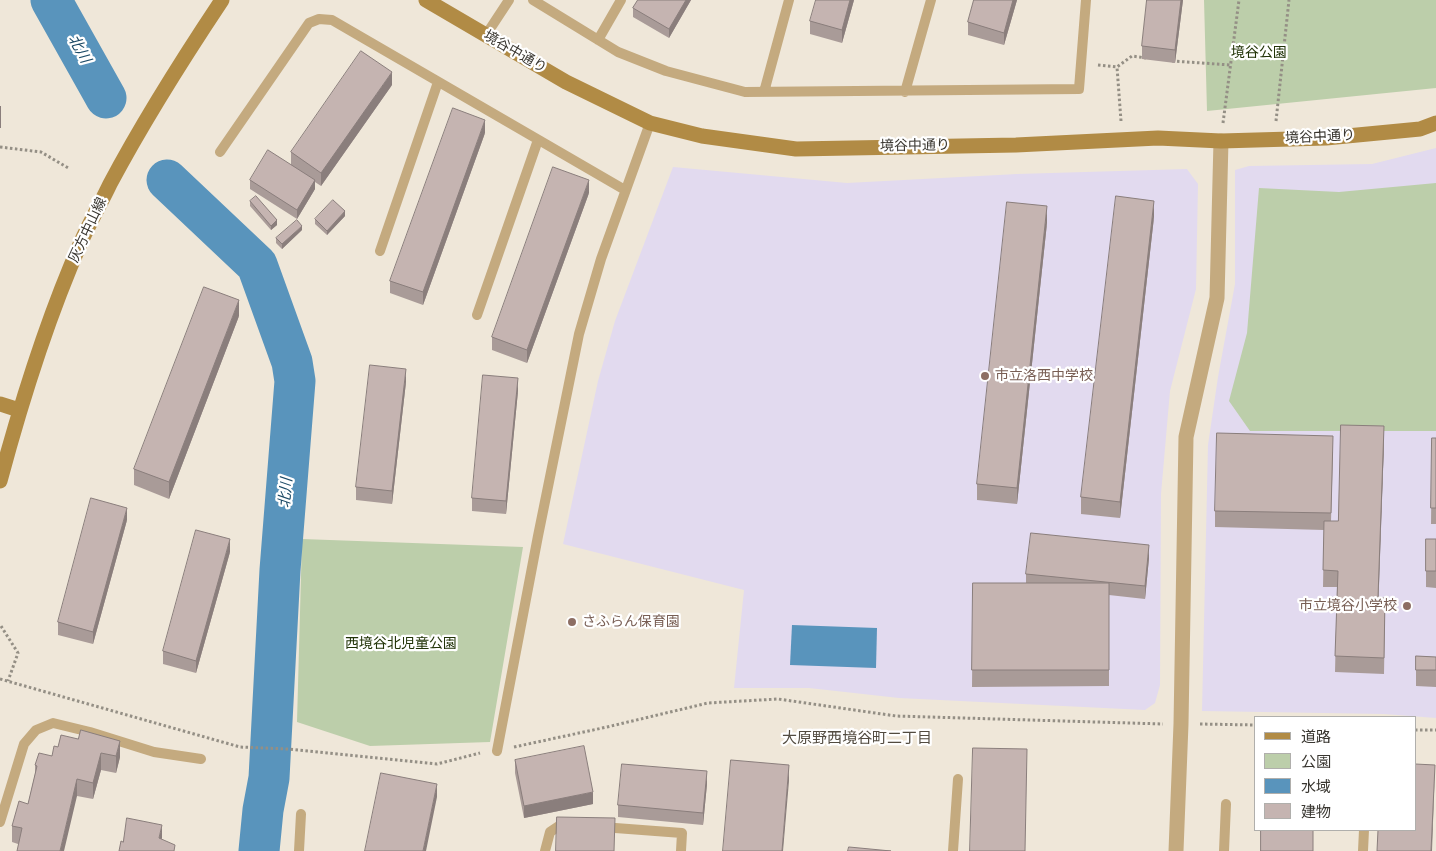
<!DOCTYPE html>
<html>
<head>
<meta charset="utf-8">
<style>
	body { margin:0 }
	#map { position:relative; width:1436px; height:851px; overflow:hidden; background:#efe7d9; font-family:"Noto Sans","Noto Sans JP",sans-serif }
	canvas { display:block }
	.legend { position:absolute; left:1254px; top:716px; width:162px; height:115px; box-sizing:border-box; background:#fff; border:1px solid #b0afac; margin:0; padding:6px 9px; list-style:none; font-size:15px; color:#393630 }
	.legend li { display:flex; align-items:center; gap:10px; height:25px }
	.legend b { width:25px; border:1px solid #b0afac }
</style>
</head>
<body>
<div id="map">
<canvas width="1436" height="851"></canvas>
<ul class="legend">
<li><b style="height:6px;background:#b18b45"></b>道路</li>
<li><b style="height:14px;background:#bcceaa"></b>公園</li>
<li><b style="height:14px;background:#5994bc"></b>水域</li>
<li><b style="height:14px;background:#c5b4b1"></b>建物</li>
</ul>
</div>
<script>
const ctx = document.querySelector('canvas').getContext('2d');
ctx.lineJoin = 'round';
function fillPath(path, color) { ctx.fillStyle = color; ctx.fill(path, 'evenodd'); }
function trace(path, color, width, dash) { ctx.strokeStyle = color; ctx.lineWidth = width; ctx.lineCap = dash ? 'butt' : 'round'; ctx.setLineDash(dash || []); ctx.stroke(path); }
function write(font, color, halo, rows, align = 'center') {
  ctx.font = font + ' "Noto Sans","Noto Sans JP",sans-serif'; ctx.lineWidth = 4.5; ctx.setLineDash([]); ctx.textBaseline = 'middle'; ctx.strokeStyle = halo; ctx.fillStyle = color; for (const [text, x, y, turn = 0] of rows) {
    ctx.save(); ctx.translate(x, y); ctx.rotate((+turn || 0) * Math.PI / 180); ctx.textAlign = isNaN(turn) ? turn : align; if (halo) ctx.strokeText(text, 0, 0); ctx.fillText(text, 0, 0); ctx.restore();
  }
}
fillPath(new Path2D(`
	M1436,148V718L1384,714L1202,711L1208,445L1218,377L1235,284V170L1249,166L1372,164Z
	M673,167L847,183L1017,174L1187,169L1198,184L1196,289L1170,391L1161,494L1160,685L1155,703L1145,710L899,698L809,688H734L744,590L563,544L598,381L615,321Z`), '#e2daef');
fillPath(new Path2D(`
	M1204,0H1436V88L1207,111Z
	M1436,183V431H1250L1229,401L1247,333L1259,188L1339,192Z
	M302,539L523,547L490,742L370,746L297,722Z`), '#bcceaa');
fillPath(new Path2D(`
	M792,625L877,628L876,668L790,665Z`), '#5994bc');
trace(new Path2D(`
	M51,0L106,98
	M167,180L257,265L292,362L295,381L280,570L269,778L263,810L259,851`), '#5994bc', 41);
trace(new Path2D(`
	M1172,61L1231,65
	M1098,65L1117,67
	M1121,121L1117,67L1132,56L1146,58
	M1276,121L1289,0
	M1223,123L1239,0
	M0,147L41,152L70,169
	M1,626L18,653L8,681
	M0,679L240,747L287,749L437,764L480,753
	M1200,724L1255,725
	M1415,730H1436
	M514,747L607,727L708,703L778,699L896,716L1163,724`), '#948f85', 3, [2.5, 2.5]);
trace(new Path2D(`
	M533,0L618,52L666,71L745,92L1079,89L1086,0
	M486,35L509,0
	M598,40L621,0
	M764,92L789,0
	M905,92L931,0
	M220,152L309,23L319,19L332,20L625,190
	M380,251L438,82
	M477,315L538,140
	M497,751L538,536L579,334L601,259L650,123
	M0,822L24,744L36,730L53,723L90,732L154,752L201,759
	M602,827L682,833L681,851
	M299,851L301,814
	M545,851L550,832L562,824H568
	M953,851L958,779
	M1224,851L1226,804
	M1363,851L1364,830`), '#c4aa7f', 10);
trace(new Path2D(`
	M1176,851L1181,724L1186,437L1217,298L1221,141`), '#c4aa7f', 15);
trace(new Path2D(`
	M426,0L566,82L650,123L702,136L796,149L1016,145L1158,138L1221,141L1326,138L1420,129L1436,123
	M0,404L19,410
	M0,481C22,399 47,319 81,242C90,222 101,203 110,184C144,120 182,60 222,0`), '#b18b45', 15);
fillPath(new Path2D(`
	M638,0H691L669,38L633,17V8Z
	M854,0L842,43L810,34V21Z
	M974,0H1017L1004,45L968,35V22Z
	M1147,0H1183L1175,63L1142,59V46Z
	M392,85L321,186L315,182V189L297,219L250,189V180L291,165V152Z
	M485,133L423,305L390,293V281Z
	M589,193L527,363L492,350V337Z
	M250,201L277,225L271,230L250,206Z
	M345,216L327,235L315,224V219Z
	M1154,217L1120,518L1081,514V497Z
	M1047,223L1017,504L977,500V484Z
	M302,230L282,249L276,243V238Z
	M239,316L169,499L134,485V469Z
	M406,382L392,504L356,500V487Z
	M518,391L506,514L472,511V498Z
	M1432,438H1436V524H1431Z
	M1384,443L1378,597L1385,614L1384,674L1335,672L1337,587H1323L1324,530L1215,527V511L1333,452L1331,521H1338Z
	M127,520L93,644L58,635V622Z
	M1426,539H1436V588L1426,587Z
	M230,552L196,673L163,664V651Z
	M1149,558L1145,599L1109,595V686L972,687L973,583H1026V574Z
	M1416,656L1436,657V687L1416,686Z
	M61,735L120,757L116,773L101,770L93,799L77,796L18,844L12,842V826L28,804L35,774V765L52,756L58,747Z
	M515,760L593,804L524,818L515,773Z
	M707,784L703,825L618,817V805Z`), '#a99b98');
fillPath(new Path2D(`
	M686,0H691L669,38V29Z
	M850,0H854L842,43V30Z
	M1013,0H1017L1004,45V33Z
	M1181,0H1183L1175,63V50Z
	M392,72V85L321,186V173Z
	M0,106H1V128H0Z
	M485,120V133L423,305V292Z
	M315,180V189L297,219V210Z
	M589,180V193L527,363V350Z
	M1154,201V217L1120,518V502Z
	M1047,206V223L1017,504V488Z
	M345,211V216L327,235V231Z
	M277,220V225L271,230V226Z
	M302,226V230L282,249V244Z
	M239,300V316L169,499V482Z
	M406,369V382L392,504V491Z
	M518,378V391L506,514V501Z
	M1384,426V443L1378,614V597Z
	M127,508V520L93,644V632Z
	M230,539V552L196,673V661Z
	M1149,545V558L1145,599V586Z
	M120,741V757L116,773V756Z
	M101,753V770L93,799V783Z
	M789,765V781L783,851H782Z
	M1435,765L1432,851H1431Z
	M707,771V784L703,825V813Z
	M77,779V796L64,851H60Z
	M437,784V797L426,851H423Z
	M593,792V804L524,818V806Z
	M162,825V838L159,851V838Z`), '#8a7e7c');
const building = new Path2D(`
	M638,0H686L669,29L633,8Z
	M816,0H850L842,30L810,21Z
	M974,0H1013L1004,33L968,22Z
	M1147,0H1181L1175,50L1142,46Z
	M361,51L392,72L321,173L291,152Z
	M453,108L485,120L423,292L390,281Z
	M268,150L315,180L297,210L250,180Z
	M553,167L589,180L527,350L492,337Z
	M256,196L277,220L271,226L250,201Z
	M1116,196L1154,201L1120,502L1081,497Z
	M333,200L345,211L327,231L315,219Z
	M1007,202L1047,206L1017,488L977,484Z
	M297,220L302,226L282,244L276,238Z
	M204,287L239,300L169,482L134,469Z
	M370,365L406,369L392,491L356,487Z
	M483,375L518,378L506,501L472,498Z
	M1341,425L1384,426L1378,597L1385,598L1384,658L1335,656L1338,571L1323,570L1324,521H1338Z
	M1217,433L1333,436L1331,513L1215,511Z
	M1432,438H1436V508H1431Z
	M91,498L127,508L93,632L58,622Z
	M196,530L230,539L196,661L163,651Z
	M1031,533L1149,545L1145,586L1026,574Z
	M1426,539H1436V571H1426Z
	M973,583H1109V670H972Z
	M1416,656L1436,657V670H1416Z
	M81,730L120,741L116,756L101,753L93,783L77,779L60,851H17L22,828L12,826L19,801L28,804L37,766L35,765L39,753L52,756L54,746L58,747L61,735L78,739Z
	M584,746L593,792L524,806L515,760Z
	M973,748L1027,749L1025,851H970Z
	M731,760L789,765L782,851H723Z
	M622,764L707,771L703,813L618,805Z
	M1415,764L1435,765L1431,851H1377L1378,830H1415Z
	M381,773L437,784L423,851H365Z
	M557,817L615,818L614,851H556Z
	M127,818L162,825L159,838L175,845L174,851H119L121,841L123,842Z
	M1261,830H1313V851H1261Z
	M849,847L891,851H848Z`);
fillPath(building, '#c5b4b1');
trace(building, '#8a7e7c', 1);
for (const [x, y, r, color] of [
	[985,376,5,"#8d6e63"],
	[1407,606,5,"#8d6e63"],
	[572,622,5,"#8d6e63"]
]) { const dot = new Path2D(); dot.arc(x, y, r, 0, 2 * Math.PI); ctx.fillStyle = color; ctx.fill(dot); trace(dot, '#fff', 2); }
write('14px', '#393630', '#fff', [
	["境谷中通り",515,52,30],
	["境谷中通り",1320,137,-3],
	["境谷中通り",915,146,-1],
	["灰方中山線",88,230,-65]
]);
write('14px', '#223408', '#fff', [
	["境谷公園",1259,53],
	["西境谷北児童公園",401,644]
]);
write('14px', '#785e54', '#fff', [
	["市立洛西中学校",995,376],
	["市立境谷小学校",1397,606,"right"],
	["さふらん保育園",582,622]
], 'left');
write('italic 15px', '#1c4a66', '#fff', [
	["北川",79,49,61],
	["北川",286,493,-85]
]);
write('15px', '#524b40', '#fff', [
	["大原野西境谷町二丁目",857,739]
]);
</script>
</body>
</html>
